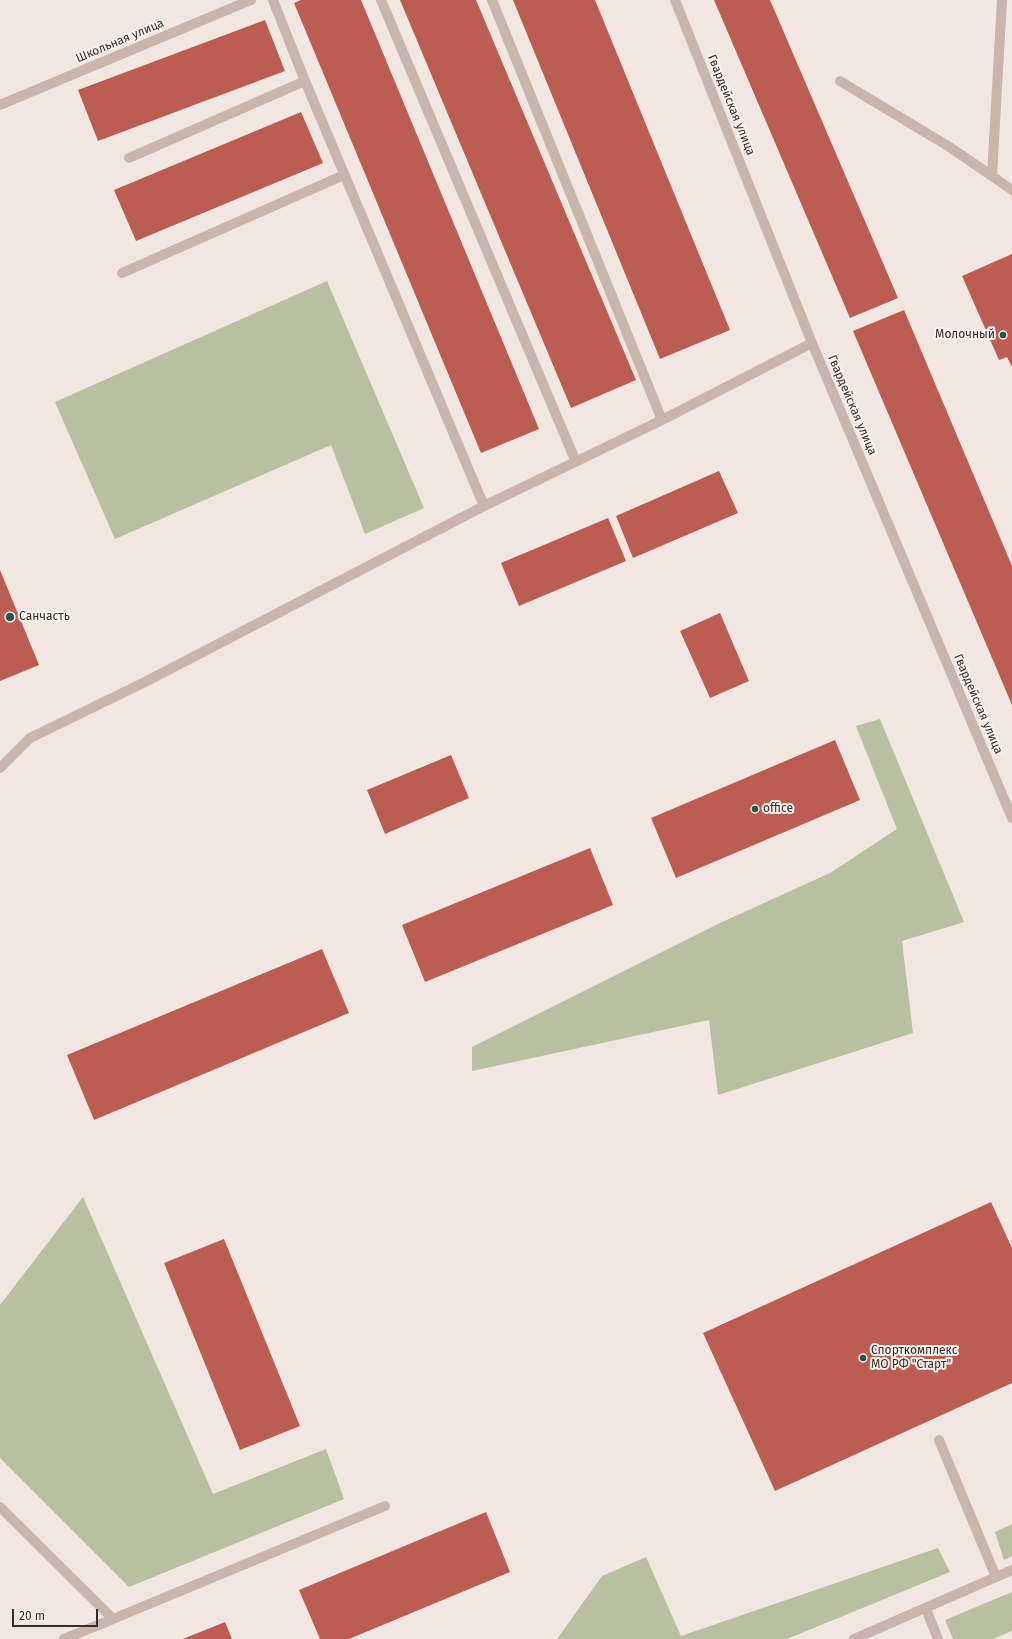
<!DOCTYPE html>
<html>
<head>
<meta charset="utf-8">
<style>
	body { margin:0 }
	#map { position:relative; width:1012px; height:1639px; overflow:hidden; background:#f1e6e0; font-family:"Fira Sans",sans-serif }
	canvas { display:block }
	.scale { position:absolute; left:12px; top:1609px; width:86px; height:18px; box-sizing:border-box; border:2px solid #372d2b; border-top:0; padding-left:5px; font-size:12px; line-height:14px; white-space:nowrap; color:#372d2b; -webkit-text-stroke:3px #f9f1ec; paint-order:stroke }
</style>
</head>
<body>
<div id="map">
<canvas width="1012" height="1639"></canvas>
<div class="scale">20 m</div>
</div>
<script>
const ctx = document.querySelector('canvas').getContext('2d');
ctx.lineJoin = 'round';
function fillPath(path, color) { ctx.fillStyle = color; ctx.fill(path, 'evenodd'); }
function trace(path, color, width, dash) { ctx.strokeStyle = color; ctx.lineWidth = width; ctx.lineCap = dash ? 'butt' : 'round'; ctx.setLineDash(dash || []); ctx.stroke(path); }
function write(font, color, halo, rows, align = 'center') {
  ctx.font = font + ' "Fira Sans",sans-serif'; ctx.lineWidth = 4; ctx.setLineDash([]); ctx.textBaseline = 'middle'; ctx.strokeStyle = halo; ctx.fillStyle = color; for (const [text, x, y, turn = 0] of rows) {
    ctx.save(); ctx.translate(x, y); ctx.rotate((+turn || 0) * Math.PI / 180); ctx.textAlign = isNaN(turn) ? turn : align; if (halo) ctx.strokeText(text, 0, 0); ctx.fillText(text, 0, 0); ctx.restore();
  }
}
fillPath(new Path2D(`
	M327,281L424,508L365,534L331,445L115,539L55,402Z
	M880,719L964,922L902,941L913,1033L718,1095L709,1020L472,1071V1047L720,923L830,873L897,829L856,726Z
	M83,1197L213,1494L326,1449L344,1499L129,1587L0,1458V1305Z
	M1012,1524V1556L1004,1560L995,1532Z
	M938,1548L950,1572L787,1639H557L602,1576L646,1557L681,1636Z
	M1012,1592V1631L993,1639H953L945,1620Z`), '#b9bfa1');
fillPath(new Path2D(`
	M301,0H361L539,429L481,453L294,3Z
	M400,0H476L636,380L571,408Z
	M513,0H595L730,330L660,359Z
	M714,0H770L898,298L850,318Z
	M265,20L285,71L98,141L78,90Z
	M301,112L323,163L136,241L114,190Z
	M1012,254V367L1007,357L999,360L962,276Z
	M904,310L1012,566V705L853,331Z
	M719,471L738,513L633,558L616,516Z
	M608,518L626,561L519,606L501,563Z
	M0,570L39,665L0,681Z
	M720,613L749,681L710,698L680,631Z
	M835,740L860,800L676,878L651,818Z
	M451,755L469,798L385,834L367,790Z
	M590,848L613,905L425,982L402,925Z
	M322,949L349,1013L94,1120L67,1055Z
	M991,1202L1012,1248V1383L775,1491L703,1333Z
	M224,1239L300,1426L240,1450L164,1263Z
	M486,1512L510,1572L349,1639H320L299,1590Z
	M225,1622L232,1639H183Z`), '#bb5d53');
trace(new Path2D(`
	M273,0L305,81L484,506
	M381,0L576,462
	M492,0L662,420
	M675,0L812,343L1012,818
	M1002,0L992,176L1012,190
	M840,81L948,146L992,176
	M0,105L251,0
	M129,158L305,81
	M122,273L344,175
	M0,768L30,738L145,682L484,506L662,420L812,343
	M939,1440L996,1577
	M0,1507L113,1619L385,1506
	M926,1609L938,1639
	M64,1639L113,1619
	M854,1639L1012,1570`), '#c8b5ac', 10);
for (const [x, y, r, color] of [
	[1003,335,4,"#245551"],
	[10,617,5,"#245551"],
	[755,809,4,"#245551"],
	[863,1358,4,"#245551"]
]) { const dot = new Path2D(); dot.arc(x, y, r, 0, 2 * Math.PI); ctx.fillStyle = color; ctx.fill(dot); trace(dot, '#f9f1ec', 1.5); }
write('12px', '#372d2b', '#f9f1ec', [
	["Школьная улица",120,41,-23],
	["Гвардейская улица",731,105,68],
	["Гвардейская улица",852,405,67],
	["Гвардейская улица",978,704,67]
]);
write('12px', '#372d2b', '#f9f1ec', [
	["Молочный",995,335,"right"],
	["Cанчасть",19,617],
	["office",763,809],
	["Спорткомплекс",871,1351],
	["МО РФ \"Старт\"",871,1365]
], 'left');
</script>
</body>
</html>
